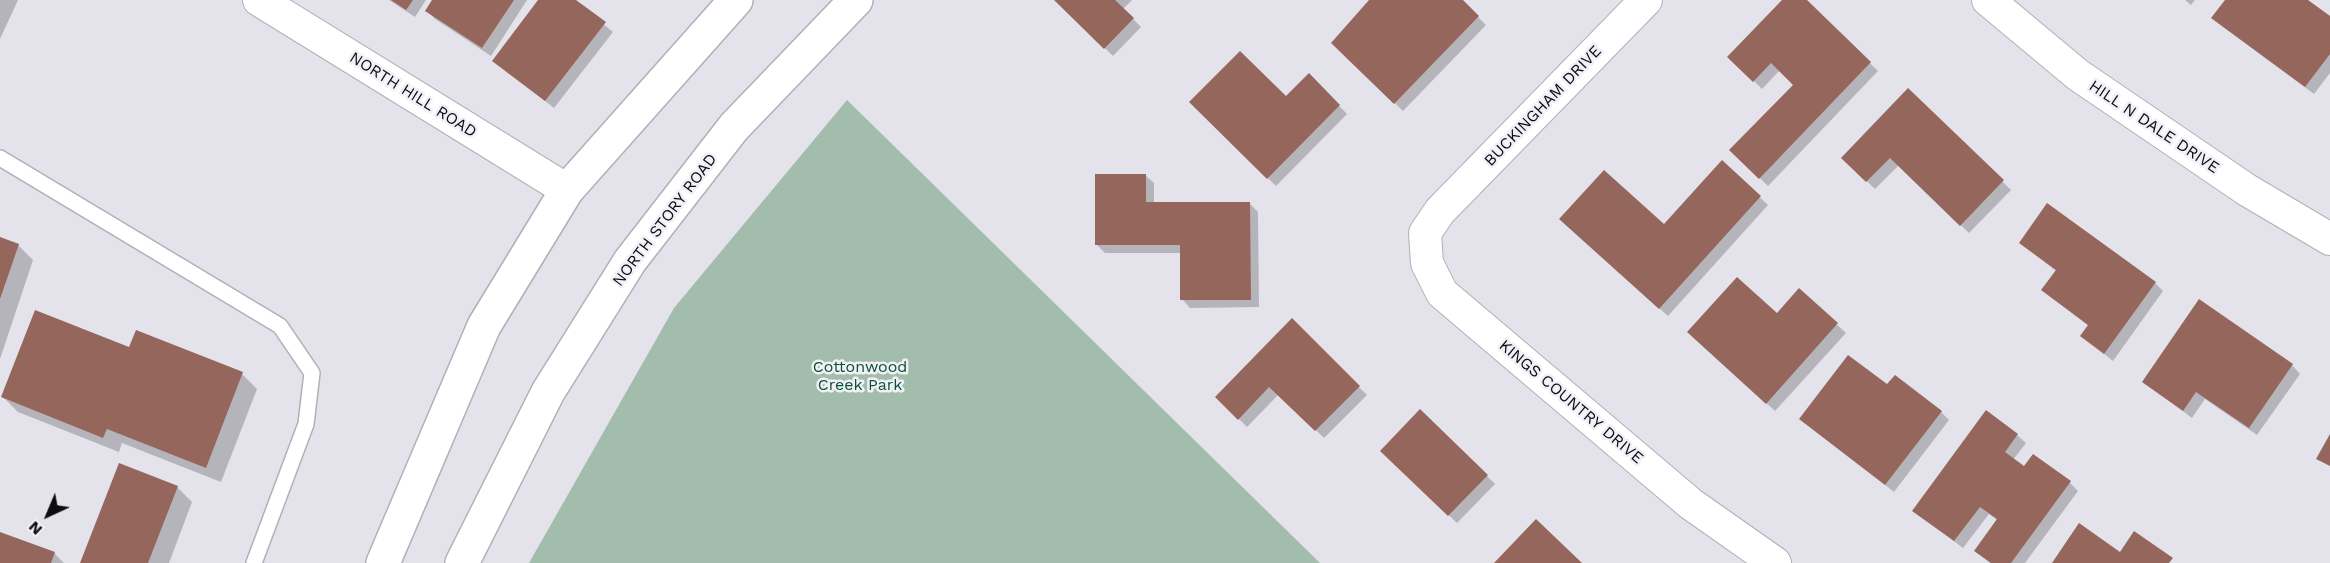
<!DOCTYPE html>
<html>
<head>
<meta charset="utf-8">
<style>
	body { margin:0 }
	#map { position:relative; width:2330px; height:563px; overflow:hidden; background:#e4e2ea; font-family:"Work Sans",sans-serif }
	canvas { display:block }
	.north { position:absolute; left:18px; top:485px; width:60px; height:60px; -webkit-text-stroke:4px #f2eff8; paint-order:stroke; rotate:224deg; font-size:16px; font-weight:700; line-height:24px; text-align:center; color:#0c0b0d }
	.north::after { content:''; display:block; margin:auto; width:21px; height:27px; background:#0c0b0d; clip-path:polygon(50% 0,100% 100%,50% 72%,0 100%) }
</style>
</head>
<body>
<div id="map">
<canvas width="2330" height="563"></canvas>
<div class="north">N</div>
</div>
<script>
const ctx = document.querySelector('canvas').getContext('2d');
ctx.lineJoin = 'round';
function fillPath(path, color) { ctx.fillStyle = color; ctx.fill(path, 'evenodd'); }
function trace(path, color, width, dash) { ctx.strokeStyle = color; ctx.lineWidth = width; ctx.lineCap = dash ? 'butt' : 'round'; ctx.setLineDash(dash || []); ctx.stroke(path); }
function write(font, color, halo, rows, align = 'center') {
  ctx.font = font + ' "Work Sans",sans-serif'; ctx.lineWidth = 5; ctx.setLineDash([]); ctx.textBaseline = 'middle'; ctx.strokeStyle = halo; ctx.fillStyle = color; for (const [text, x, y, turn = 0] of rows) {
    ctx.save(); ctx.translate(x, y); ctx.rotate((+turn || 0) * Math.PI / 180); ctx.textAlign = isNaN(turn) ? turn : align; if (halo) ctx.strokeText(text, 0, 0); ctx.fillText(text, 0, 0); ctx.restore();
  }
}
fillPath(new Path2D(`
	M847,100L1320,563H529L674,308Z`), '#a2bdab');
fillPath(new Path2D(`
	M0,0H18L0,39Z
	M389,0H426L415,17Z
	M434,0H527L491,56L435,19L427,11Z
	M540,0H574L613,32L554,108L494,61Z
	M1056,0H1132L1123,9L1141,27L1113,56Z
	M1372,0H1461L1486,25L1403,111L1333,43Z
	M1784,0H1805L1878,71L1768,186L1731,150L1795,85L1780,70L1762,89L1730,57Z
	M2185,0H2195L2191,5Z
	M2226,0H2306L2330,18V73L2314,94L2222,26Z
	M1309,75L1347,114L1276,186L1191,102L1286,98Z
	M1908,90L2011,190L1969,233L1899,165L1875,189L1843,158Z
	M1722,162L1768,205L1668,316L1569,227H1664Z
	M1145,175L1154,183V204H1250L1258,212L1259,307L1190,308L1182,299V253H1105L1097,245Z
	M0,239L18,245L33,260L0,359Z
	M2020,243L2155,283L2163,291L2113,361L2082,336L2089,326L2043,290L2056,271Z
	M1799,290L1846,333L1775,411L1697,340L1777,315Z
	M1292,321L1367,395L1324,438L1279,394L1247,427L1217,397Z
	M130,349L242,374L257,389L221,482L122,443L119,452L18,412L3,397Z
	M2292,365L2300,374L2257,435L2205,399L2192,418L2144,381Z
	M1420,411L1495,484L1457,523L1382,451Z
	M1941,412L1949,420L1894,492L1801,419Z
	M2017,435L2026,443L2013,460L2025,468L2070,483L2078,491L2025,563H1990L1976,551L1998,521L1989,514L1963,548L1914,511Z
	M177,487L192,502L169,563H81Z
	M0,534L54,553L64,563H0Z`), '#0003');
fillPath(new Path2D(`
	M391,0H413L406,10Z
	M432,0H514L482,48L425,11Z
	M538,0H576L606,22L545,101L492,61Z
	M1054,0H1115L1134,18L1104,49Z
	M1369,0H1463L1479,16L1394,104L1331,43Z
	M1782,0H1807L1871,62L1759,179L1729,150L1793,85L1771,63L1753,82L1727,57Z
	M2225,0H2308L2330,16V54L2305,87L2211,18Z
	M1240,51L1286,96L1309,73L1340,105L1267,179L1189,102Z
	M1908,88L2004,180L1960,226L1890,158L1866,182L1841,158Z
	M1722,160L1761,196L1659,309L1559,219L1604,170L1664,224Z
	M1095,174H1146V202H1250L1251,300H1180V245H1095Z
	M2047,203L2156,282L2104,354L2080,336L2088,325L2041,290L2056,270L2019,243Z
	M0,237L19,244L0,299Z
	M1737,277L1777,313L1799,288L1838,323L1766,404L1687,332Z
	M2199,299L2293,364L2249,428L2196,392L2183,411L2142,382Z
	M35,310L129,347L136,330L243,372L206,468L107,429L103,438L1,397Z
	M1292,318L1360,386L1315,431L1269,387L1238,420L1215,397Z
	M1848,355L1887,384L1895,375L1942,411L1885,485L1799,419Z
	M1420,409L1488,475L1448,516L1380,451Z
	M1986,410L2018,434L2005,452L2024,466L2033,454L2071,481L2011,563H1991L1974,551L1997,519L1980,507L1954,541L1912,511Z
	M2330,434V466L2316,459Z
	M119,463L178,486L148,563H80Z
	M1536,519L1582,563H1494Z
	M2079,523L2120,552L2134,531L2173,558L2169,563H2052Z
	M0,532L55,552L51,563H0Z`), '#95665b');
const service = new Path2D(`
	M0,158L280,326L312,373L306,424L254,563`);
const minor = new Path2D(`
	M259,0L567,190
	M1646,0L1440,211L1425,233L1427,263L1442,293L1691,504L1775,563
	M1988,0L2078,75L2247,190L2330,239`);
const secondary = new Path2D(`
	M383,563L484,326L567,190L736,0
	M462,563L548,392L630,261L734,127L856,0`);
trace(service, '#b1afb7', 18);
trace(minor, '#b1afb7', 34);
trace(secondary, '#b1afb7', 36);
trace(service, '#fff', 15);
trace(minor, '#fff', 32);
trace(secondary, '#fff', 33);
write('16px', '#0c0b0d', '#f2eff8', [
	["NORTH HILL ROAD",413,95,32],
	["BUCKINGHAM DRIVE",1543,106,-46],
	["HILL N DALE DRIVE",2154,127,34],
	["NORTH STORY ROAD",665,220,-53],
	["KINGS COUNTRY DRIVE",1571,402,40]
]);
write('16px', '#055632', '#f2eff8', [
	["Cottonwood",860,367],
	["Creek Park",860,385]
]);
</script>
</body>
</html>
